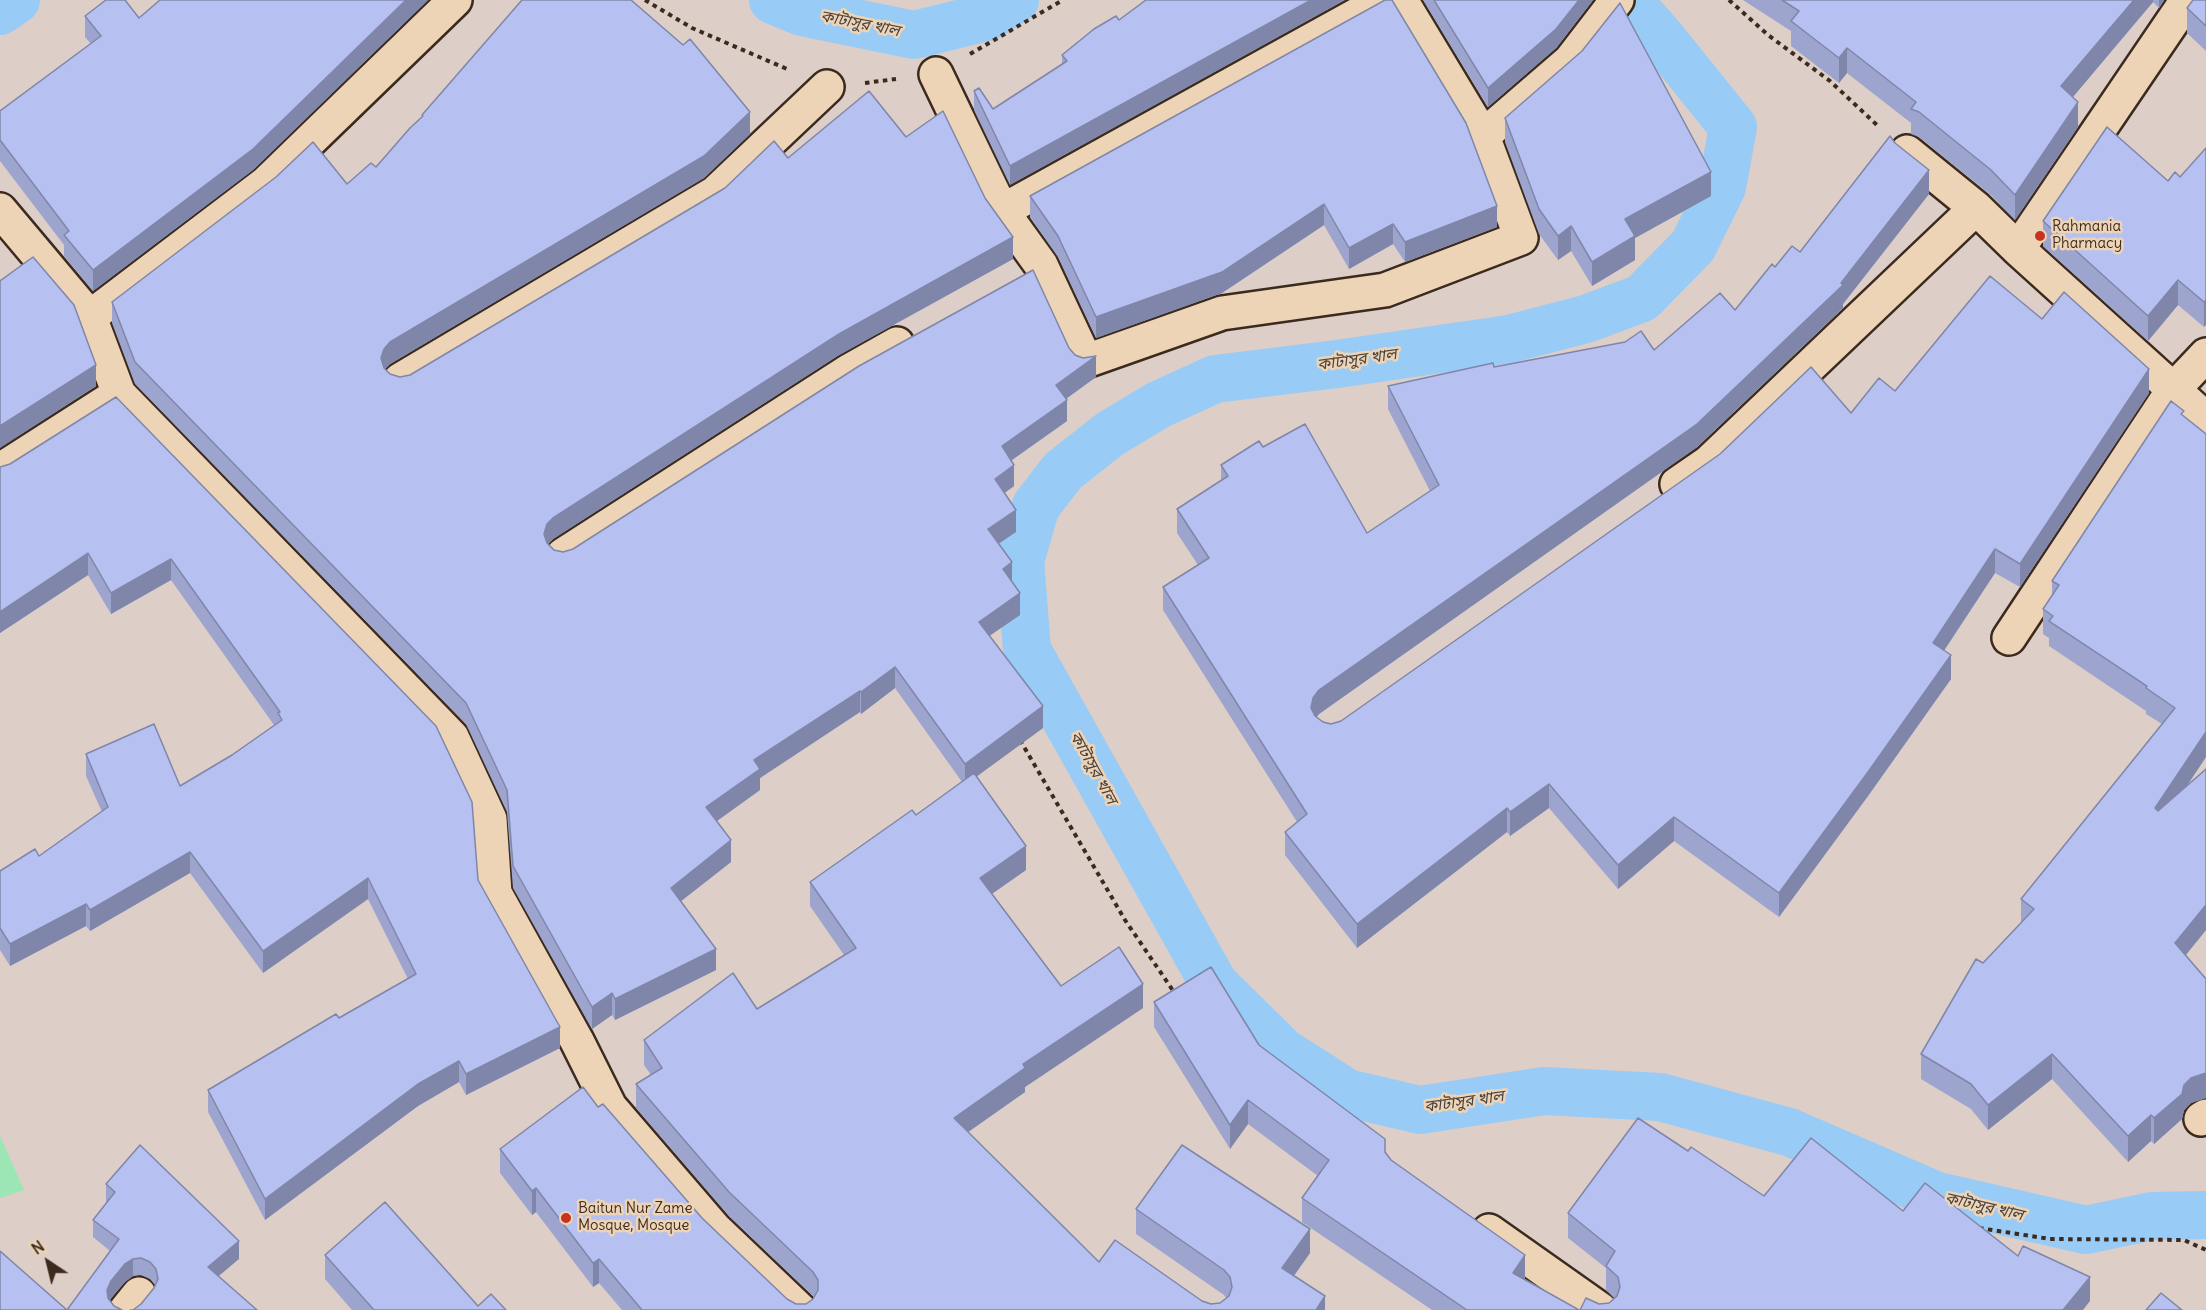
<!DOCTYPE html>
<html>
<head>
<meta charset="utf-8">
<style>
	body { margin:0 }
	#map { position:relative; width:2206px; height:1310px; overflow:hidden; background:#ddcec8; font-family:Delius,sans-serif }
	canvas { display:block }
	.north { position:absolute; left:18px; top:1232px; width:60px; height:60px; -webkit-text-stroke:4px #eed4b6; paint-order:stroke; rotate:325deg; font-size:16px; font-weight:700; line-height:24px; text-align:center; color:#3b2a1e }
	.north::after { content:''; display:block; margin:auto; width:21px; height:27px; background:#3b2a1e; clip-path:polygon(50% 0,100% 100%,50% 72%,0 100%) }
</style>
</head>
<body>
<div id="map">
<canvas width="2206" height="1310"></canvas>
<div class="north">N</div>
</div>
<script>
const ctx = document.querySelector('canvas').getContext('2d');
ctx.lineJoin = 'round';
function fillPath(path, color) { ctx.fillStyle = color; ctx.fill(path, 'evenodd'); }
function trace(path, color, width, dash) { ctx.strokeStyle = color; ctx.lineWidth = width; ctx.lineCap = dash ? 'butt' : 'round'; ctx.setLineDash(dash || []); ctx.stroke(path); }
function write(font, color, halo, rows, align = 'center') {
  ctx.font = font + ' Delius,"Noto Sans Bengali",sans-serif'; ctx.lineWidth = 5; ctx.setLineDash([]); ctx.textBaseline = 'middle'; ctx.strokeStyle = halo; ctx.fillStyle = color; for (const [text, x, y, turn = 0] of rows) {
    ctx.save(); ctx.translate(x, y); ctx.rotate((+turn || 0) * Math.PI / 180); ctx.textAlign = isNaN(turn) ? turn : align; if (halo) ctx.strokeText(text, 0, 0); ctx.fillText(text, 0, 0); ctx.restore();
  }
}
fillPath(new Path2D(`
	M0,1136L24,1190L0,1198Z`), '#9ce5b4');
trace(new Path2D(`
	M773,0L802,12L914,35L987,17L1015,0
	M1628,0L1663,40L1733,127L1722,187L1693,246L1642,298L1586,319L1509,339L1337,364L1215,379L1158,405L1110,434L1063,471L1036,506L1020,561L1027,650L1214,984L1283,1052L1347,1093L1420,1110L1544,1091L1660,1097L1789,1132L1937,1196L2086,1230L2152,1216L2206,1215
	M0,11L16,0`), '#98cbf5', 48);
const minor = new Path2D(`
	M455,0L265,184L90,317L119,394L452,737L490,819L495,893L577,1041L610,1107L715,1229L800,1310
	M1401,0L1483,136
	M936,74L1002,211L1041,265L1086,361L1222,313L1385,290L1521,238L1483,136L1570,61L1617,0
	M1907,152L1976,208L2018,249L2206,419
	M0,210L90,317
	M1002,211L1384,0
	M2018,249L2185,3
	M400,380L715,193L827,87
	M0,470L119,394
	M1677,484L1709,462L1976,208
	M563,555L849,371L897,344
	M2009,638L2173,390L2206,355
	M2201,1119L2206,1116
	M1489,1231L1601,1310
	M126,1310L139,1294`);
trace(minor, '#3b2a1e', 38);
trace(new Path2D(`
	M645,0L692,28L787,69
	M1729,0L1768,35L1830,81L1877,125
	M970,54L1063,0
	M865,83L896,79
	M1020,740L1125,920L1176,995
	M1979,1228L2050,1239L2184,1240L2206,1250`), '#3b2a1e', 4, [4.5, 4.5]);
trace(minor, '#eed4b6', 33);
fillPath(new Path2D(`
	M160,0H428L253,170L93,291L64,256V245L0,161V111L91,44L85,37V16L139,18Z
	M1385,0L1497,227L1405,262L1393,244L1349,269L1324,225L1222,293L1096,338L1058,257L1030,217V196Z
	M1423,0H1593L1556,48L1488,107Z
	M1743,0H2164L2159,8L2153,2L2073,97L2078,127L2015,220L1991,195L1919,137L1911,134V123L1847,73L1839,83L1791,46V31Z
	M2206,0V51L2187,33V8Z
	M1094,29L1010,185L974,110V91L993,109L1062,64V55Z
	M422,115L750,134L704,178L390,364L385,369L390,374L400,377L410,375L788,158L906,137L1013,259L839,355L553,539L548,544L554,550L563,552L573,549L1069,348L1096,377L1066,399L1067,421L1012,460L1014,486L1004,493L1016,532L998,543L1012,582L1020,615L989,636L1043,728L977,776L1026,870L992,894L1061,986L1143,1008L1025,1087V1092L968,1132L1099,1262L1211,1304L1220,1303L1226,1298L1224,1295L1136,1234V1209L1310,1253L1294,1276L1325,1310H622L599,1283L593,1287L536,1212L532,1215L500,1173V1149L598,1107L702,1218L787,1299L796,1304H806L813,1299L814,1298L813,1296L729,1216L636,1108V1084L651,1075L644,1065V1040L757,1009L844,955L810,906V882L916,815L962,782L895,688L861,714L860,712L760,778V790L716,821L731,862L681,901L716,970L615,1020L612,1015L592,1029L513,888L507,812L466,724L135,384L112,323V302L347,184L376,167L422,118Z
	M1505,118L1711,196L1635,238V260L1592,286L1571,251L1558,260L1539,234L1505,142Z
	M2206,148L2204,327L2178,305L2148,341L2043,246V221L2180,177Z
	M1929,194L1843,304V308L1697,447L1319,714L1316,717L1323,722L1331,724L1341,721L1851,413L2042,319L2149,393L2020,587L1995,573L1944,651L1951,679L1868,796L1779,917L1674,841L1618,889L1549,808L1510,836L1507,832L1357,948L1285,855V832L1297,822L1163,610V587L1198,565L1177,533V509L1221,481V465L1263,447L1367,533L1430,491L1388,409V386L1494,367L1654,350L1735,310L1775,267L1800,252Z
	M116,397L478,880L560,1048L466,1095L459,1082L418,1106L265,1220L208,1112V1090L408,979L368,899L263,973L190,873L90,931L86,926L10,966L0,950V871L39,856L102,812L86,776V754L180,786L232,755L274,725L171,580L111,614L88,575L0,633V467L10,464Z
	M2184,416L2206,434V757L2187,786L2206,769V930L2186,955L2206,979V1098L2191,1103L2184,1110L2182,1119L2154,1144L2151,1141L2128,1162L2052,1079L1988,1130L1971,1109L1921,1079V1054L1983,963L2021,923V899L2162,724L2146,714V711L2049,646V638L2043,634V609L2052,595V581Z
	M1154,1002L1259,1045L1385,1152L1391,1160L1525,1279L1579,1310H1432L1302,1222V1198L1318,1176L1248,1124L1230,1149L1154,1027Z
	M1688,1151L1764,1196L1903,1211L2018,1256L2090,1301L1599,1304L1609,1303L1614,1298L1606,1290V1268L1568,1238V1213Z
	M106,1184L239,1259L133,1310L141,1304L154,1288L155,1285L150,1279L141,1275L133,1276L125,1282L111,1298L67,1310L110,1251L93,1237V1220L107,1203L106,1202Z
	M325,1255L478,1306L506,1310H352L325,1279Z`), '#9da5cf');
fillPath(new Path2D(`
	M406,0H428L253,170L93,291V270Z
	M1311,0H1345L1010,185V166Z
	M1579,0H1593L1556,48L1488,107V88Z
	M2134,0H2153V2L2061,111V86Z
	M2159,0H2164L2159,8Z
	M1847,48V73L1839,83V58Z
	M2078,102V127L2015,220V195Z
	M750,112V134L704,178L390,364L384,370L381,358L384,349L390,342Z
	M1929,170V194L1843,304V308L1697,447L1319,714L1313,722L1311,708L1313,698L1319,690L1841,283Z
	M1711,172V196L1635,238V260L1592,286V262L1625,219Z
	M1324,204V225L1222,293L1096,338V317Z
	M1497,206V227L1405,262V242Z
	M1393,224V244L1349,269V248Z
	M1571,226V251L1558,260V236Z
	M1013,237V259L839,355L553,539L547,546L544,534L547,524L553,518L839,334Z
	M2178,280V305L2148,341V316Z
	M2206,300V325L2204,327V302Z
	M1096,356V377L1056,406V385Z
	M96,365V386L0,448V426Z
	M2149,369V393L2020,587V564Z
	M1067,400V421L1002,467V446Z
	M1014,465V486L995,500V479Z
	M1016,510V532L988,551V529Z
	M1995,549V573L1933,667V643Z
	M88,553V575L0,633V612Z
	M171,559V580L111,614V593Z
	M1012,562V584L1003,569Z
	M1020,593V615L979,643V622Z
	M1951,655V679L1868,796L1779,917V893Z
	M895,667V688L861,714V692Z
	M860,691V712L760,778V790L706,829V807L754,760Z
	M1043,706V728L965,785V764Z
	M2206,732V757L2155,833V808Z
	M1549,784V808L1510,836V812Z
	M1507,808V832L1357,948V924Z
	M1674,817V841L1618,889V865Z
	M731,840V862L671,909V888Z
	M1026,846V870L980,902V878Z
	M190,852V873L90,931V910Z
	M368,878V899L263,973V951Z
	M86,904V926L10,966V944Z
	M2206,905V930L2175,968V943Z
	M716,949V970L615,1020V999Z
	M1143,984V1008L1025,1087V1092L954,1142V1118L1023,1064Z
	M612,993V1015L592,1029V1007Z
	M560,1027V1048L466,1095V1074Z
	M2052,1054V1079L1988,1130V1105Z
	M459,1061V1082L418,1106L265,1220V1199L418,1084Z
	M2206,1073V1098L2191,1103L2184,1110L2182,1119L2154,1144V1118L2191,1078Z
	M1248,1100V1124L1230,1149V1125Z
	M2151,1115V1141L2128,1162V1136Z
	M536,1188V1212L532,1215V1191Z
	M1310,1229V1253L1282,1292V1268Z
	M239,1241V1259L208,1285V1267Z
	M1525,1255V1279L1513,1297V1273Z
	M133,1259V1276L125,1282L111,1298L107,1308V1290L111,1281L125,1264Z
	M599,1259V1283L593,1287V1263Z
	M2090,1277V1301L2083,1310H2063Z
	M1325,1296V1310H1316Z`), '#7f86a9');
const building = new Path2D(`
	M106,0H125L139,18L160,0H406L253,149L93,270L64,235L69,231L0,140V111L101,36L85,16Z
	M522,0H631L683,45L690,39L750,112L704,156L390,342L384,349L381,358L384,368L390,374L400,377L410,375L725,188L774,141L788,158L869,91L906,137L943,111L985,198L1013,237L839,334L553,518L547,524L544,534L547,543L554,550L563,552L573,549L859,366L1033,270L1069,348L1075,355L1083,358L1096,356L1056,385L1067,400L1002,446L1014,465L995,479L1016,510L988,529L1012,562L1003,569L1020,593L979,622L1043,706L965,764L895,667L861,692L860,691L754,760L760,769L706,807L731,840L671,888L716,949L615,999L612,993L592,1007L513,866L507,790L466,703L135,362L112,302L276,177L313,142L347,184L371,163L376,167L410,128L423,116L422,115Z
	M1146,0H1311L1010,166L974,91L979,88L993,109L1067,61L1062,55L1094,29L1116,16L1119,20Z
	M1385,0H1392L1466,123L1497,206L1405,242L1393,224L1349,248L1324,204L1222,272L1096,317L1058,236L1030,196Z
	M1434,0H1579L1556,29L1488,88Z
	M1782,0H2134L2061,86L2078,102L2015,195L1991,170L1919,112L1911,109L1916,102L1847,48L1839,58L1791,21L1799,11Z
	M2193,0H2206V26L2187,8Z
	M1620,3L1711,172L1625,219L1635,236L1592,262L1571,226L1558,236L1539,209L1505,118L1582,51Z
	M2107,127L2168,181L2175,172L2180,177L2206,148V300L2204,302L2178,280L2148,316L2043,221Z
	M1890,136L1895,143L1929,170L1841,283L1843,285L1697,424L1319,690L1313,698L1311,708L1315,716L1323,722L1331,724L1341,721L1720,454L1811,367L1851,413L1879,378L1895,391L1990,276L2042,319L2064,292L2149,369L2020,564L1995,549L1933,643L1951,655L1868,772L1779,893L1674,817L1618,865L1549,784L1510,812L1507,808L1357,924L1285,832L1307,814L1163,587L1209,558L1177,509L1228,476L1221,465L1259,441L1263,447L1305,424L1367,533L1439,485L1388,386L1493,363L1494,367L1625,342L1641,331L1654,350L1720,293L1735,310L1772,264L1775,267L1792,246L1800,252Z
	M33,257L74,305L96,365L0,426V281Z
	M116,397L436,726L472,802L478,880L560,1027L466,1074L459,1061L418,1084L265,1199L208,1090L336,1014L339,1018L416,974L368,878L263,951L190,852L90,910L86,904L10,944L0,928V871L35,849L39,856L108,807L86,754L154,724L180,786L232,755L282,720L278,713L280,712L171,559L111,593L88,553L0,612V467L10,464Z
	M2171,401L2184,411L2181,414L2206,434V732L2155,808L2158,811L2206,769V905L2175,943L2206,979V1073L2191,1078L2184,1085L2182,1094L2154,1118L2151,1115L2128,1136L2052,1054L1988,1105L1971,1084L1921,1054L1976,959L1983,963L2034,909L2021,899L2175,708L2146,688L2147,686L2049,621L2053,616L2043,609L2059,585L2052,581Z
	M974,773L1026,846L980,878L1061,986L1119,947L1143,984L1023,1064L1025,1068L954,1118L1099,1262L1115,1240L1202,1301L1211,1304L1220,1303L1229,1296L1232,1287L1230,1277L1224,1270L1136,1209L1182,1145L1310,1229L1282,1268L1325,1296L1316,1310H642L599,1259L593,1263L536,1188L532,1191L500,1149L583,1087L598,1107L603,1104L702,1218L787,1299L796,1304H806L813,1299L818,1290V1280L813,1272L729,1192L636,1084L662,1068L644,1040L733,973L757,1009L856,948L810,882L912,810L916,815Z
	M1211,967L1259,1045L1385,1139V1152L1391,1160L1525,1255L1513,1273L1579,1310H1467L1302,1198L1329,1160L1248,1100L1230,1125L1154,1002Z
	M1638,1118L1688,1151L1691,1147L1764,1196L1811,1138L1903,1211L1925,1183L2018,1256L2023,1246L2090,1277L2063,1310H1580L1586,1298L1599,1304L1609,1303L1617,1296L1620,1287L1618,1277L1606,1266L1615,1251L1568,1213Z
	M140,1145L239,1241L208,1267L257,1310H130H133L141,1304L154,1288L158,1279L156,1269L150,1262L141,1258L133,1259L125,1264L111,1281L107,1290L108,1298L114,1306L122,1310H0V1251L67,1310L119,1239L93,1220L115,1192L106,1184Z
	M385,1202L478,1306L491,1294L506,1310H374L325,1255Z
	M2161,1293L2182,1310H2146Z`);
fillPath(building, '#b6c0f1');
trace(building, '#7f86a9', 1.5);
for (const [x, y, r, color] of [
	[2040,236,6,"#c8321e"],
	[566,1218,6,"#c8321e"]
]) { const dot = new Path2D(); dot.arc(x, y, r, 0, 2 * Math.PI); ctx.fillStyle = color; ctx.fill(dot); trace(dot, '#eed4b6', 2); }
write('15px', '#3b2a1e', '#eed4b6', [
	["Rahmania",2052,227],
	["Pharmacy",2052,244],
	["Baitun Nur Zame",578,1209],
	["Mosque, Mosque",578,1226]
], 'left');
write('italic 16px', '#49423e', '#eed4b6', [
	["কাটাসুর খাল",860,24,11],
	["কাটাসুর খাল",1357,360,-8],
	["কাটাসুর খাল",1093,768,61],
	["কাটাসুর খাল",1464,1102,-8],
	["কাটাসুর খাল",1984,1207,13]
]);
</script>
</body>
</html>
